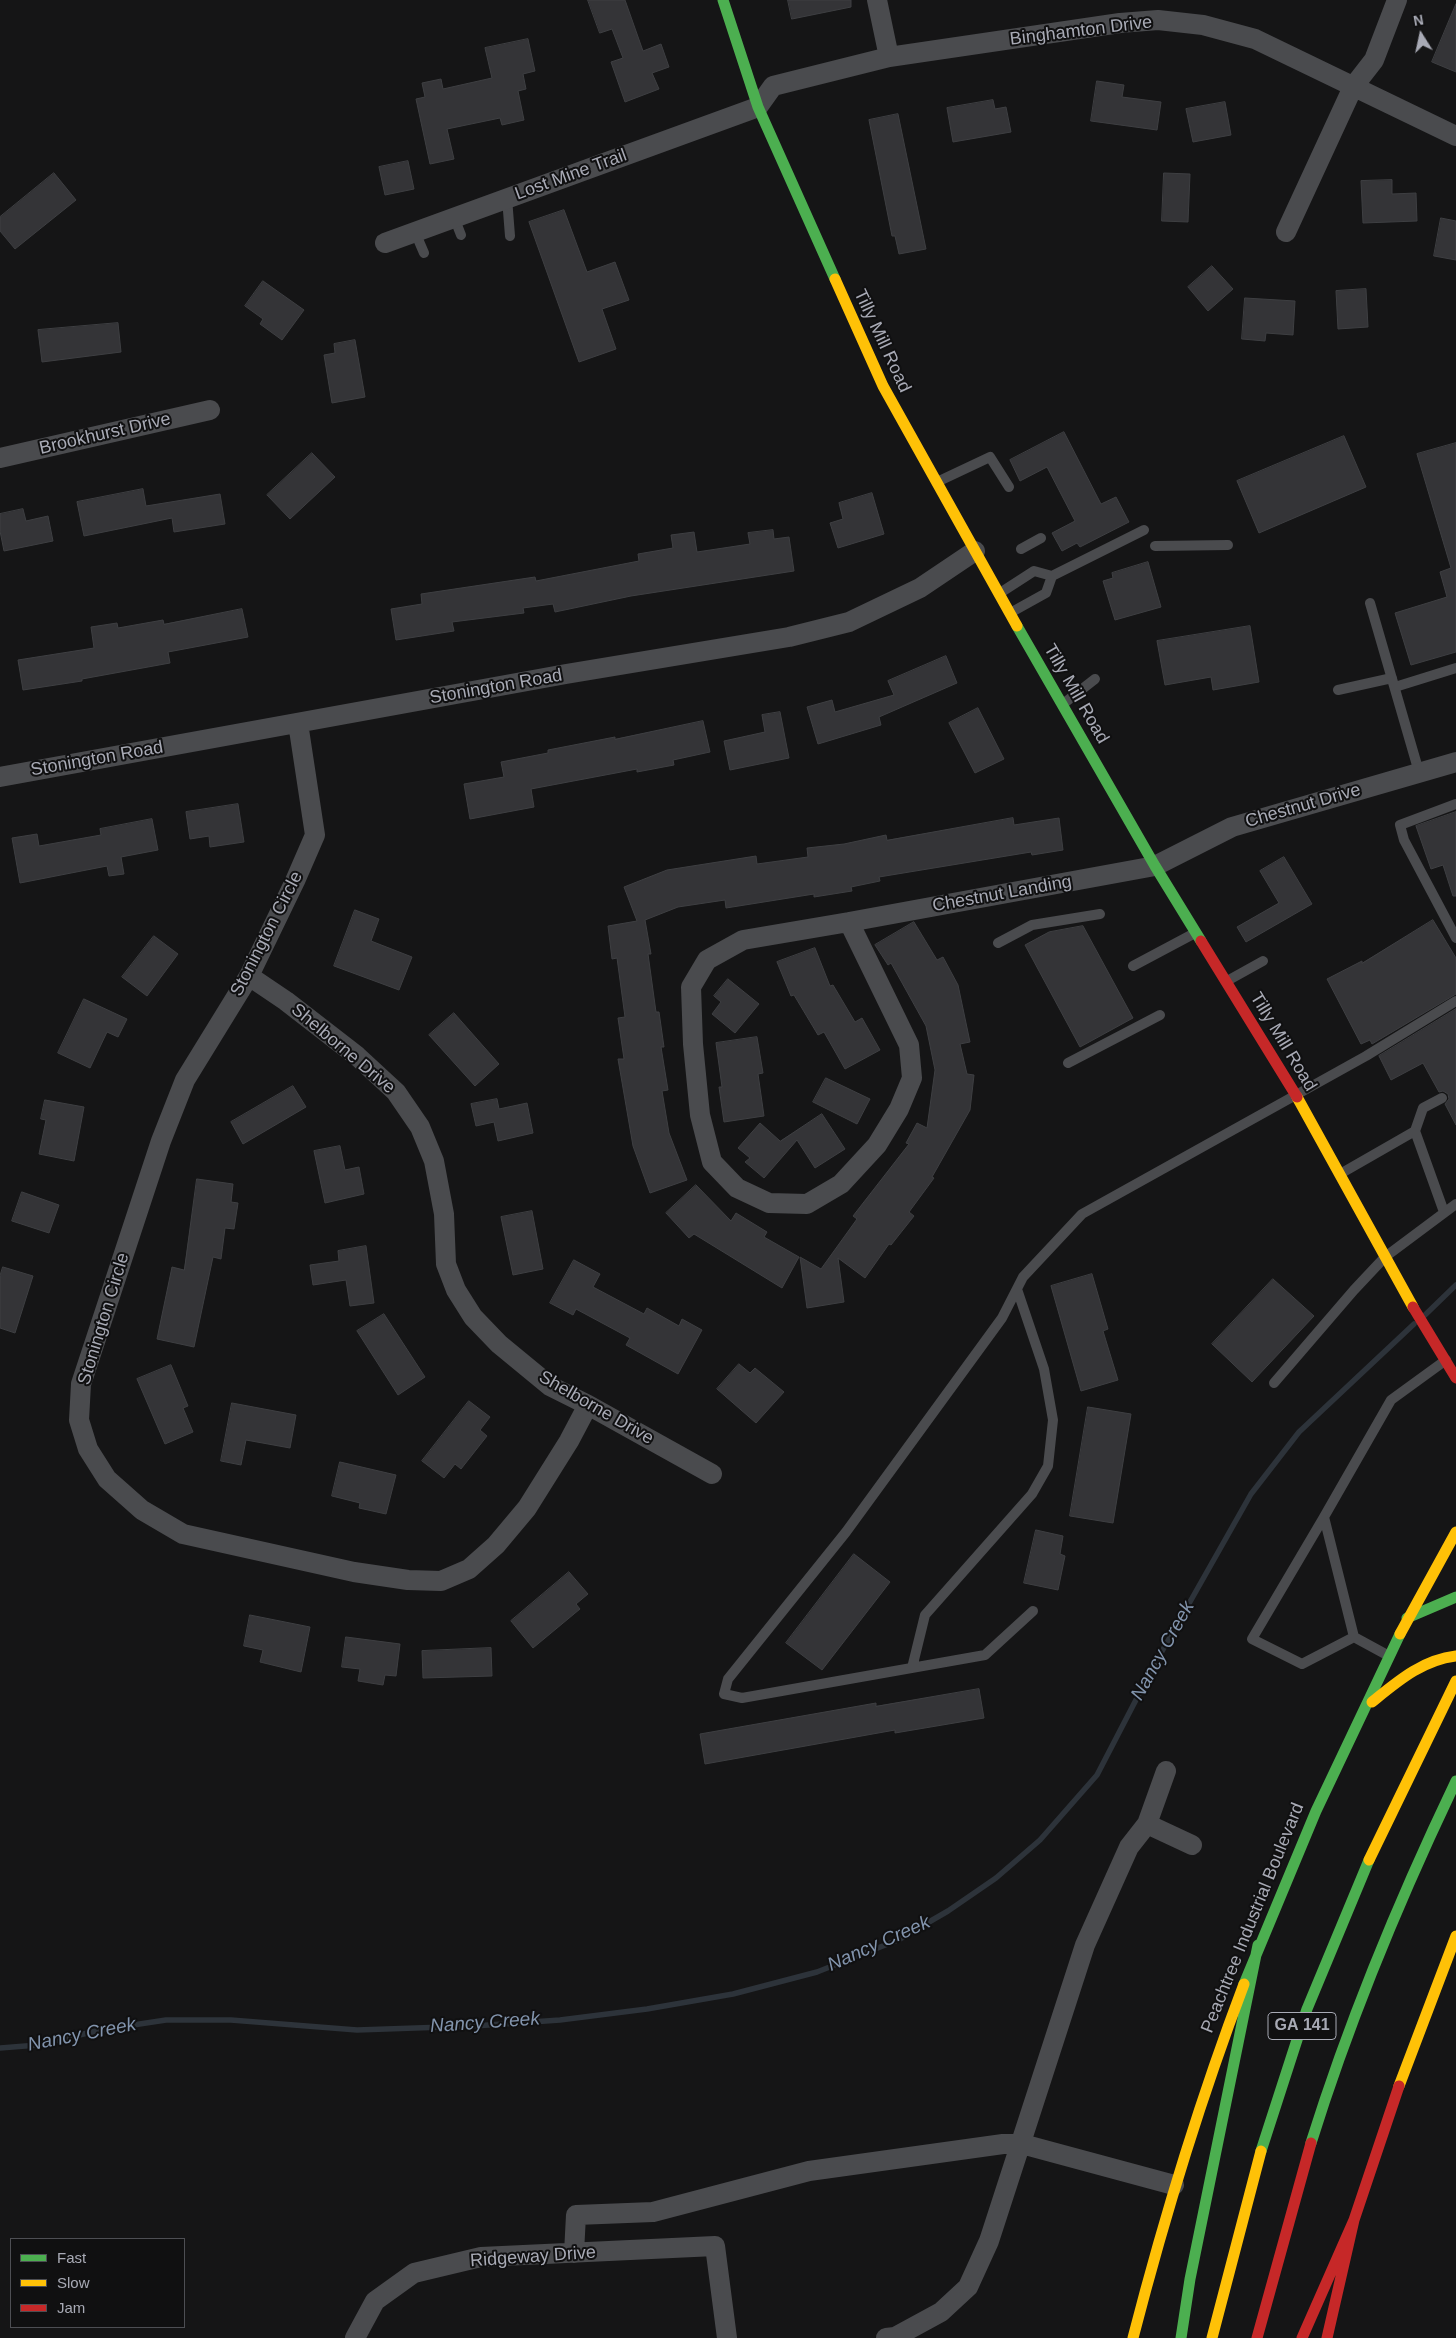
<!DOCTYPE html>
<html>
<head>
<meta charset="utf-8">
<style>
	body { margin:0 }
	#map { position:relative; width:1456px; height:2338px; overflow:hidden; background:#151516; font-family:Helvetica,sans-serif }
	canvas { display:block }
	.legend { position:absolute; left:10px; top:2238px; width:175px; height:90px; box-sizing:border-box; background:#101011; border:1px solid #4d4e53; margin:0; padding:6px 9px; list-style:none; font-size:15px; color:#a8aab5 }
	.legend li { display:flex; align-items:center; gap:10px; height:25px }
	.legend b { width:25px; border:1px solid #4d4e53 }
	.north { position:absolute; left:1396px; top:10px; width:50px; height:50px; -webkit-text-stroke:4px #101011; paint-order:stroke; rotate:350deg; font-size:14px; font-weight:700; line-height:20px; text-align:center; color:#a8aab5 }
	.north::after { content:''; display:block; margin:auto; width:18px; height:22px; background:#a8aab5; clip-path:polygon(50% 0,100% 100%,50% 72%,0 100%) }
</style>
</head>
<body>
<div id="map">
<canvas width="1456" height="2338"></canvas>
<ul class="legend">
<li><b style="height:6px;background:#4caf50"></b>Fast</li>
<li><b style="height:6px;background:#ffc107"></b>Slow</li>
<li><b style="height:6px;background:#c62828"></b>Jam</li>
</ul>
<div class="north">N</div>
</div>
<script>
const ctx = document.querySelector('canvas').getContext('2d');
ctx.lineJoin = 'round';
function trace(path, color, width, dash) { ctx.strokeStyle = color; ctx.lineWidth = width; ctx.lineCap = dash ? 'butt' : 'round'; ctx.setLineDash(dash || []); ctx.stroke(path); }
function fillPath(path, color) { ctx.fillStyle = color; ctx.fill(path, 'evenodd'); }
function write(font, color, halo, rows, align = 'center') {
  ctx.font = font + ' Helvetica,sans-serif'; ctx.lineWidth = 4; ctx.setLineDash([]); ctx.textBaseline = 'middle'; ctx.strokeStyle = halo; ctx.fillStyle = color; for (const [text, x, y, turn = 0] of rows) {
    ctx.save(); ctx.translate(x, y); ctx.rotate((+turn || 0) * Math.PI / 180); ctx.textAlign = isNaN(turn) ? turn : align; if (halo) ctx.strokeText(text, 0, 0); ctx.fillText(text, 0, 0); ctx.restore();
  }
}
trace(new Path2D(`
	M1425,1315L1456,1285
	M0,2048L38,2045L100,2030L166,2020H231L357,2030L474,2026L560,2020L647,2009L733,1994L817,1972L898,1940L948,1911L996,1878L1040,1840L1097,1775L1152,1669L1251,1494L1299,1432L1414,1324`), '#2d333a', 5.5);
const building = new Path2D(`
	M588,0H625L643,51L661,44L669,67L652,73L659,89L625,102L611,62L623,58L612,29L600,33Z
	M788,0H851V7L792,19Z
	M1456,4V72L1432,62Z
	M528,39L535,71L523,74L526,89L518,91L524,120L502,125L500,118L447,129L454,159L430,164L416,99L425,97L422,83L441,79L443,89L492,78L485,48Z
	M1097,81L1124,85L1122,97L1161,102L1157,130L1091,121Z
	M993,100L995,109L1006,107L1011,132L953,142L947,108Z
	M1225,102L1231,135L1193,142L1186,109Z
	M898,114L926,249L899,254L895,236H892L869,120Z
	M408,161L414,189L385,195L379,167Z
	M54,173L76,200L15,249L0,231V217Z
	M1164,173L1190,174L1188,222L1162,221Z
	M1392,180V194L1416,193L1417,221L1363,223L1361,181Z
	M564,210L587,272L615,262L629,300L602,309L616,349L579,362L529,222Z
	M1441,218L1456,221V260L1434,256Z
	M1212,266L1233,289L1208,311L1188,287Z
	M263,281L304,310L282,340L260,324L263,319L245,306Z
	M1366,289L1368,327L1338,329L1336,291Z
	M1245,298L1295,301L1293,335L1266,333L1265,341L1242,339Z
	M118,323L121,352L42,362L38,330Z
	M355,340L365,397L332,403L324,355L335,353L334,344Z
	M1064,432L1101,504L1116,497L1129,522L1080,547L1077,543L1062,551L1052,533L1075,521L1047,467L1020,481L1010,460Z
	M1344,436L1366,487L1259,533L1237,481Z
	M1456,443V652L1411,665L1395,613L1447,597L1440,572L1451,568L1417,454Z
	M312,453L335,477L290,519L267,495Z
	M143,489L146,506L220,494L225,524L174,532L172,518L84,536L77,502Z
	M872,493L884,534L838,548L830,523L843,519L839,503Z
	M23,509L26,521L48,516L53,541L4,551L0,531V514Z
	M773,530L774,539L789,537L794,571L631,596L555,612L553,604L523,608L524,613L452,622L454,631L396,640L391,609L422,604L421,594L535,577L536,581L639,561L638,554L673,548L671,535L694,532L697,552L750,544L748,533Z
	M1148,562L1161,607L1115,620L1103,581L1113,578L1112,573Z
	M242,609L248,637L168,652L170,663L82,679V681L23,690L18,660L94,648L91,627L117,623L118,628L163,620L164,624Z
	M1250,626L1259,682L1213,690L1211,677L1165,685L1157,641Z
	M946,656L957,683L879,717L881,725L818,744L807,707L832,700L835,712L894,695L888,681Z
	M978,708L1004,759L975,773L949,723Z
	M780,712L789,758L730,770L724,741L765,732L762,715Z
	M703,721L710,752L673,760L674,765L637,772V769L531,789L534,807L470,819L464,784L504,777L501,762L548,753V750L615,737V739Z
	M238,804L244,842L210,847L209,836L190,839L186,812Z
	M1456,812V896H1453L1443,865L1431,869L1416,826Z
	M1013,818L1014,825L1059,818L1063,850L1032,855L1031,852L879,877L880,881L851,887L852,891L814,897V894L726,908L725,900L678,907L645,920L651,954H648L656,1012H659L664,1047H661L668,1090L662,1091L669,1133L687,1180L650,1193L633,1146L618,1059H624L618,1018L625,1017L617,958L612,959L608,926L637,921L624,887L667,870L756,856L757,864L808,857L807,848L844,844L886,835L887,840Z
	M152,819L158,850L121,857L124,874L109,876L107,866L20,883L12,838L37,834L39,846L101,835L100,829Z
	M1284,857L1312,904L1246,942L1237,927L1279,903L1260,871Z
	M355,910L379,919L371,941L412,957L399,990L334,966Z
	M1433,920L1456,958V994L1372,1044L1370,1040L1361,1044L1327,979L1362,961V963Z
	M914,922L937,960L943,957L958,985L970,1042L960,1044L967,1074L974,1075L970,1110L932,1177L934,1178L909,1212L914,1216L891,1245L889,1244L865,1278L838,1258L844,1302L807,1308L800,1257L821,1269L857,1219L853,1216L909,1144L906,1143L917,1123L927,1128L935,1070L926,1026L891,963L888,965L875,945Z
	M1083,926L1133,1018L1080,1047L1025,945L1049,932Z
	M154,936L178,954L147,996L122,977Z
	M815,948L830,986L833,985L855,1022L862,1018L880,1050L845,1069L824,1032L818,1035L794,995L791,996L777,962Z
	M728,979L759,1004L735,1033L712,1014L721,1002L714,996Z
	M84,999L127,1019L118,1037L107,1032L90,1068L58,1053Z
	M1456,1009V1125L1445,1104L1449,1099L1448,1094L1443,1091L1439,1092L1423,1063L1391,1080L1379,1056Z
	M454,1013L499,1064L475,1086L429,1035Z
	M757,1037L763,1073L758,1074L764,1116L724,1122L719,1087H722L716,1043Z
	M826,1078L870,1099L857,1124L813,1102Z
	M293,1086L306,1107L243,1144L231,1122Z
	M497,1099L499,1109L527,1103L533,1133L498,1141L494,1122L476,1126L471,1104Z
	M45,1100L84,1107L74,1161L39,1154L46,1120L41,1119Z
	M822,1114L845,1149L815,1168L797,1140L764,1178L745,1162L750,1158L738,1148L760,1123L780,1141Z
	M340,1146L345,1170L359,1167L364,1194L325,1203L314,1151Z
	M197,1179L233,1184L231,1202L238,1203L234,1229L225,1228L221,1259L213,1257L194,1347L157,1339L172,1267L184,1270Z
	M696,1185L731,1221L736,1213L767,1232L764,1237L799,1257L782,1288L694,1234L689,1238L666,1213Z
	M22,1192L59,1205L49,1233L12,1221Z
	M532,1211L543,1269L513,1275L501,1217Z
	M366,1246L374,1303L350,1306L346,1280L313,1285L310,1265L339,1261L338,1251Z
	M574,1260L600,1274L593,1287L644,1314L647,1308L679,1326L682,1319L702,1330L678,1374L626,1345L630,1338L576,1309L573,1315L550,1303Z
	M3,1267L33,1276L15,1333L0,1328V1276Z
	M1092,1274L1108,1329L1103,1331L1118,1380L1081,1391L1051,1286Z
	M1273,1279L1314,1316L1252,1382L1212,1344Z
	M384,1314L425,1377L398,1395L357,1331Z
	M739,1364L750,1373L755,1368L784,1392L756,1423L717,1389Z
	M171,1365L188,1406L183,1408L193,1432L165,1444L137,1379Z
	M469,1401L490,1417L480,1430L487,1436L461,1469L455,1464L444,1478L422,1461Z
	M232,1403L296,1415L290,1448L246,1440L241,1465L221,1461Z
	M1088,1407L1131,1414L1113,1523L1070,1516Z
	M340,1462L396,1475L386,1514L359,1508L360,1503L332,1496Z
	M1036,1530L1063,1536L1060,1554L1065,1556L1058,1590L1024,1583Z
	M854,1554L890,1582L822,1670L786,1643Z
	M569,1572L588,1594L576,1604L580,1609L533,1648L511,1621Z
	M250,1615L310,1627L301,1672L260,1662L263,1650L244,1646Z
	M346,1637L400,1644L396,1676L385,1675L383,1685L358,1681L360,1669L342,1667Z
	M491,1648L492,1676L423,1678L422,1651Z
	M979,1689L984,1718L895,1733V1730L705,1764L700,1734L876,1703V1706Z`);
fillPath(building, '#343437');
trace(building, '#3e3f42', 1);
trace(new Path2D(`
	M507,198L510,236
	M454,217L461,235
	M415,232L424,253
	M937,482L990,457L1009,487
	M1155,546L1228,545
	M1021,549L1041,538
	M1000,593L1034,571L1052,576L1144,530
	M1370,603L1419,772
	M1010,613L1046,593L1052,576
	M1395,687L1456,668
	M1338,690L1392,678
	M1063,704L1095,679
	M1456,804L1400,825L1404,840L1456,938
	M998,943L1032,925L1100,914
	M1133,966L1195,933
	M1227,981L1263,961
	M1068,1063L1160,1015
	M1442,1098L1423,1108L1415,1131L1444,1212
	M1340,1174L1415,1131
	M1274,1383L1354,1290L1385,1257L1456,1204
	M1324,1517L1252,1639L1302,1664L1354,1637
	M1033,1611L985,1655L742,1698L724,1694L728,1679L846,1532L1002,1318L1023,1277L1082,1214L1366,1056L1456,1001
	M1389,1656L1354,1637L1324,1517L1391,1400L1446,1360
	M912,1668L925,1615L1032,1494L1048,1466L1053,1420L1044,1369L1017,1289`), '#4a4b4e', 10);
trace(new Path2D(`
	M877,0L889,57
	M1286,232L1353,87L1374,60L1397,0
	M385,243L758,107L773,86L889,57L1120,23L1158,20L1203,25L1255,39L1456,136
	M0,458L210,410
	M298,723L315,835L295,881L249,976L185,1080L161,1141L81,1384L79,1420L88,1449L107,1479L142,1510L183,1534L354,1572L408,1580L441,1581L469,1569L496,1545L527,1508L569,1441L588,1405
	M0,777L566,674L789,637L849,622L920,588L975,551
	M849,922L909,1045L912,1078L899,1109L877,1145L841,1184L807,1204L769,1203L737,1188L712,1162L700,1115L693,1044L691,987L707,960L743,940Z
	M849,922L1155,866L1232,827L1456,762
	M249,976L286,1001L357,1056L396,1092L420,1127L434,1161L444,1214L446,1264L456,1290L473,1317L499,1344L550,1386L588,1405L712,1474
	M1147,1824L1192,1845
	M574,2253L576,2215L653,2212L809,2171L1003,2144H1022L1174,2185
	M355,2338L375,2301L414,2273L481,2257L715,2246L727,2338
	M886,2338L895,2337L941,2312L968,2287L989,2241L1085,1945L1129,1847L1147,1824L1166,1771`), '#4a4b4e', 20);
trace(new Path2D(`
	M723,0L758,107L835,279
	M1017,626L1155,866L1201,941
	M1407,1618L1456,1597
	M1244,1984L1316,1811L1400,1634
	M1311,2143C1350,2018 1400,1898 1456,1781
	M1261,2151L1307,2009L1369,1860
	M1181,2338L1190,2279L1258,1945`), '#4caf50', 11);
trace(new Path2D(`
	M835,279L883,386L1017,626
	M1297,1097L1413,1307
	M1400,1634L1456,1532
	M1372,1702C1398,1681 1422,1660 1456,1656
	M1369,1860L1456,1681
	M1399,2086L1456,1936
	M1133,2338C1164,2218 1200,2100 1244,1984
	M1212,2338L1261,2151`), '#ffc107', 11);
trace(new Path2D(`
	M1201,941L1297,1097
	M1413,1307L1456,1378
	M1257,2338L1311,2143
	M1302,2338L1354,2220
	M1327,2338L1354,2220L1399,2086`), '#c62828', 11);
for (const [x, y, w] of [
	[1302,2026,68]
]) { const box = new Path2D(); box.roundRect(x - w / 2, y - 13.5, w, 27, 4); ctx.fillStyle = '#101011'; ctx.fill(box); trace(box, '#a8aab5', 1); }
write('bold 16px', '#a8aab5', null, [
	["GA 141",1302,2026]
]);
write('18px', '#a8aab5', '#101011', [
	["Binghamton Drive",1081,31,-7],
	["Lost Mine Trail",571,175,-20],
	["Tilly Mill Road",882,341,65],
	["Brookhurst Drive",105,434,-13],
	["Stonington Road",496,687,-10],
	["Tilly Mill Road",1076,694,60],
	["Stonington Road",97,759,-10],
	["Chestnut Drive",1303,806,-16],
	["Chestnut Landing",1002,894,-10],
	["Stonington Circle",267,934,-63],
	["Tilly Mill Road",1283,1042,59],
	["Shelborne Drive",343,1049,40],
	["Stonington Circle",104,1319,-73],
	["Shelborne Drive",596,1408,30],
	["Peachtree Industrial Boulevard",1253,1918,-68],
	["Ridgeway Drive",533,2257,-4]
]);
write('italic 19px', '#8294ad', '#101011', [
	["Nancy Creek",1163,1651,-61],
	["Nancy Creek",879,1944,-24],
	["Nancy Creek",485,2023,-4],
	["Nancy Creek",82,2035,-11]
]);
</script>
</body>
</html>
